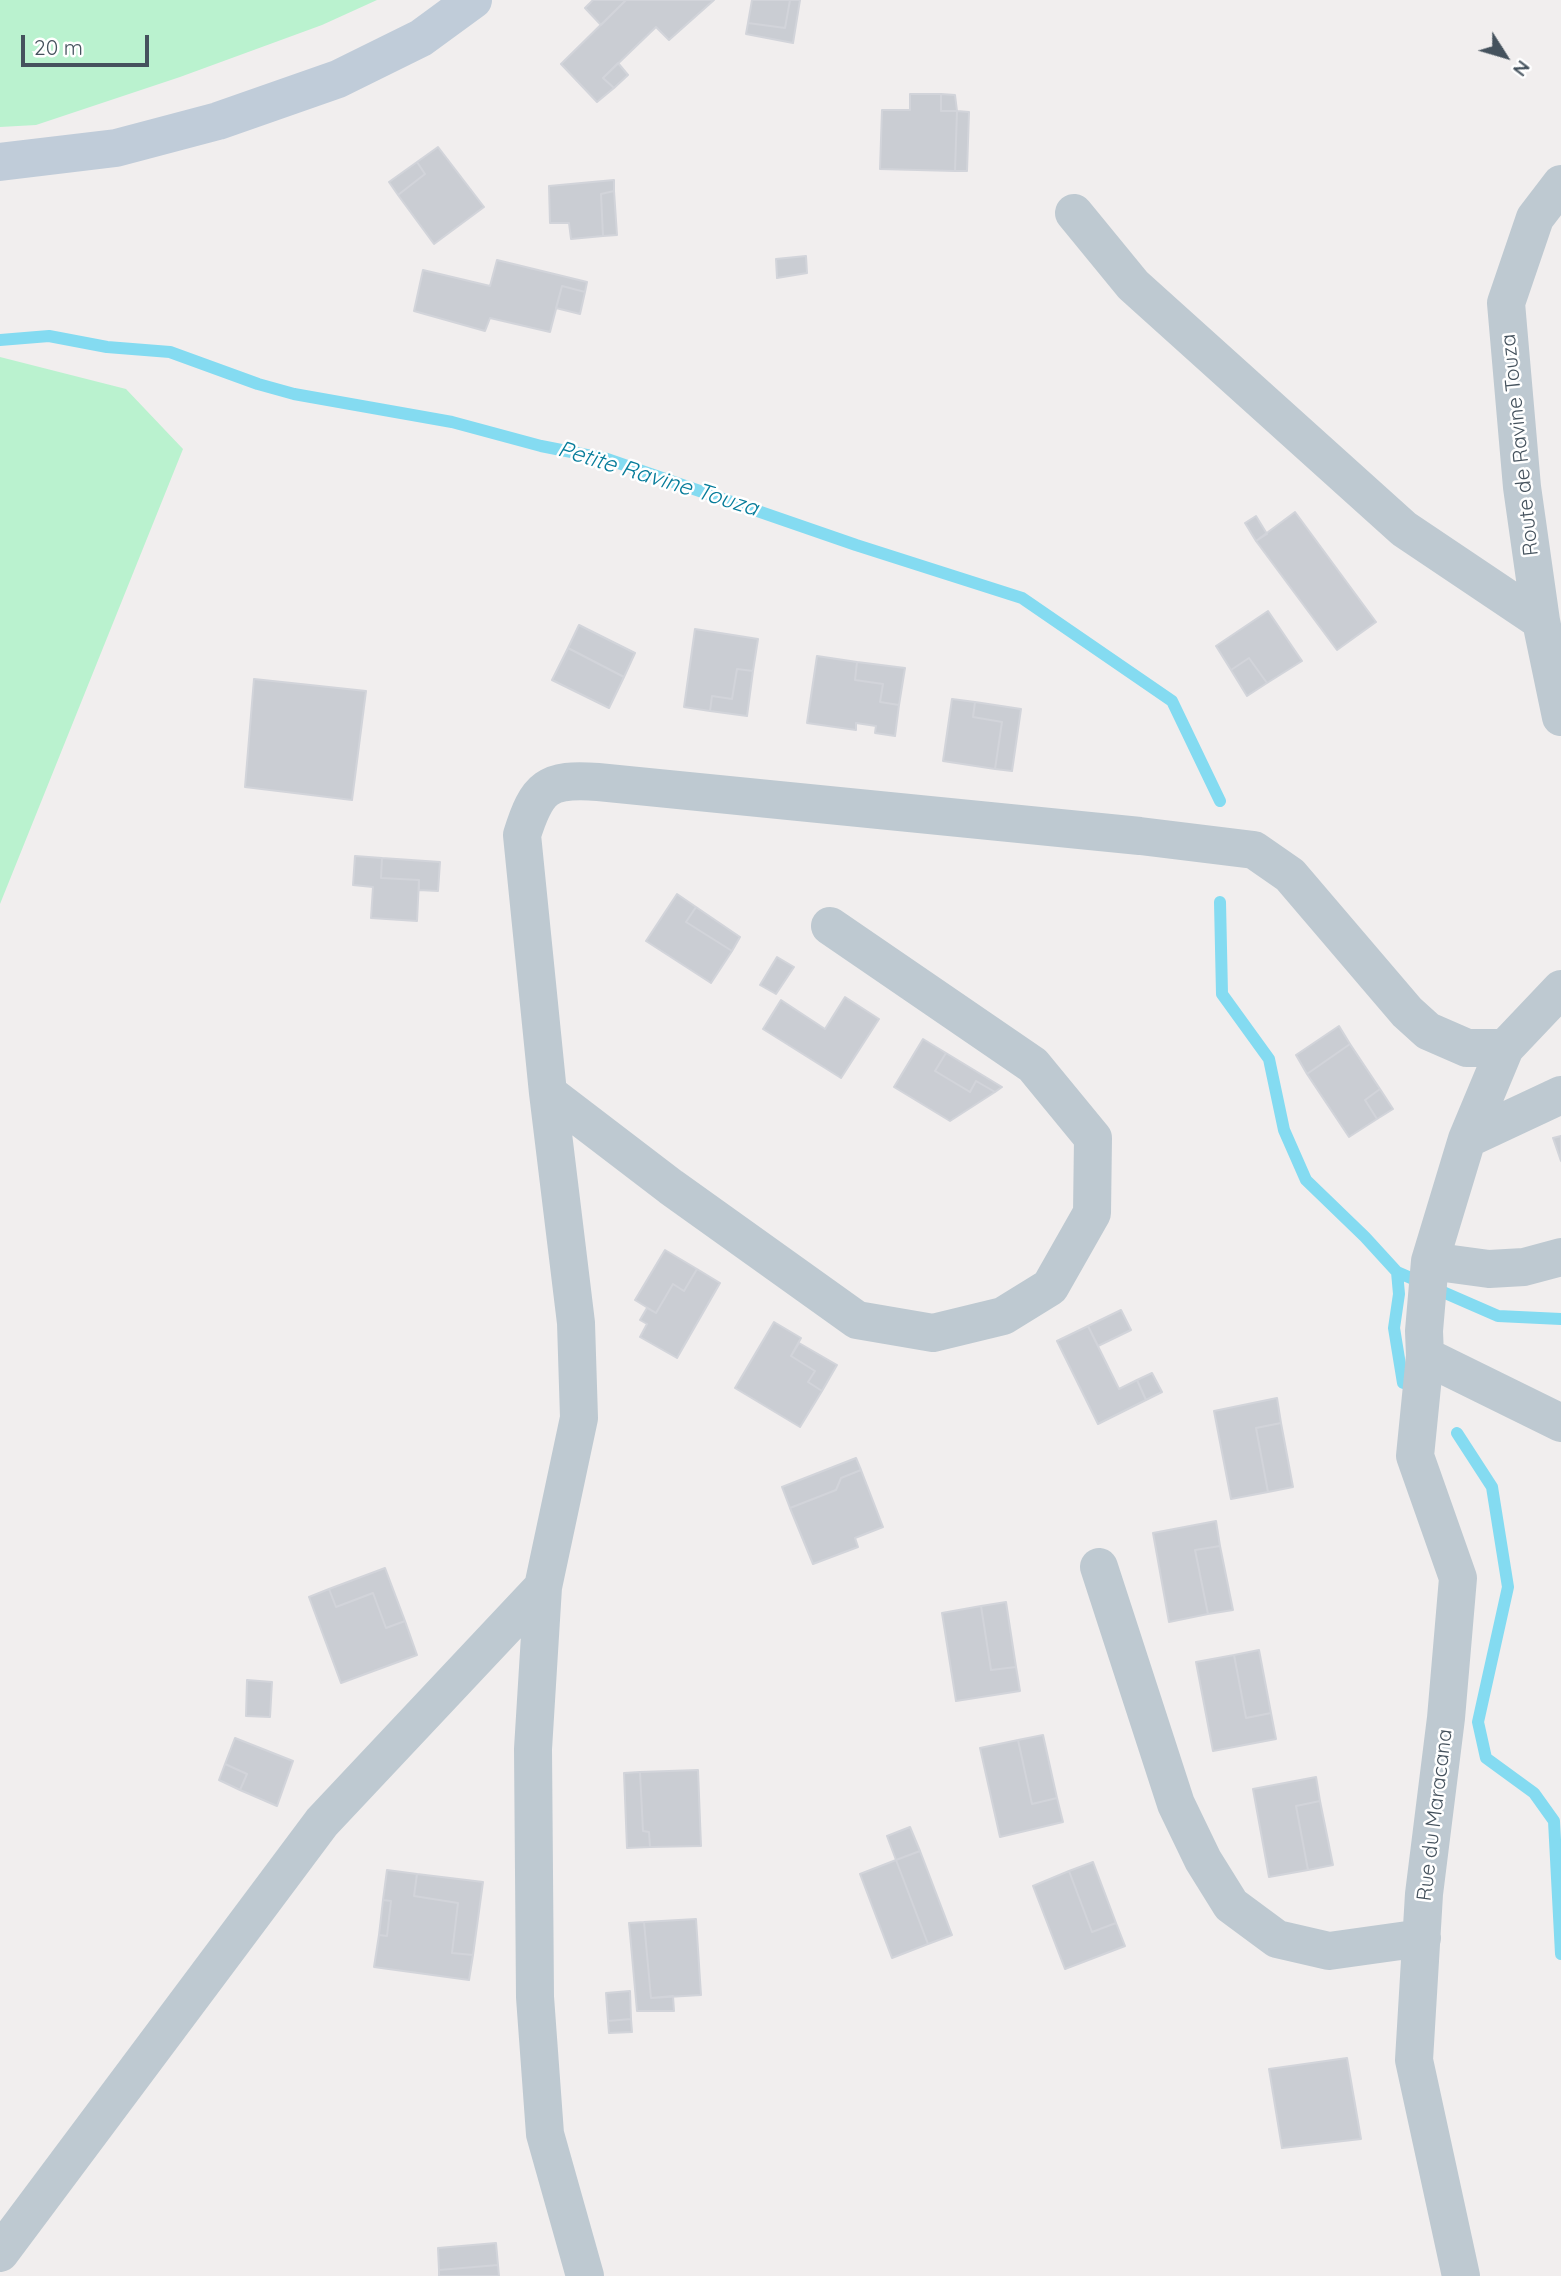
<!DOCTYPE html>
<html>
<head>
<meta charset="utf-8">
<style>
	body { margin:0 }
	#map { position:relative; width:1561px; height:2276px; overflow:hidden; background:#f1eeee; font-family:Quicksand,sans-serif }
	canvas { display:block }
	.north { position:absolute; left:1470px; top:21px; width:70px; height:70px; -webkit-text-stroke:5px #fff; paint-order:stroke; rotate:127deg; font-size:19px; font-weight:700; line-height:28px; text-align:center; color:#45525d }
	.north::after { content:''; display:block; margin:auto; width:24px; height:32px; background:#45525d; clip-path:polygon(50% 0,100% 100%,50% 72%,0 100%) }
	.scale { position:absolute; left:21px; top:35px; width:128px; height:32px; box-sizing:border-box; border:4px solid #45525d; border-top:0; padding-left:9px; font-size:21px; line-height:24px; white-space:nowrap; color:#45525d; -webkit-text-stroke:5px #fff; paint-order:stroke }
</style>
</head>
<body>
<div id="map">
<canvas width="1561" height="2276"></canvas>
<div class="north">N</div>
<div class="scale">20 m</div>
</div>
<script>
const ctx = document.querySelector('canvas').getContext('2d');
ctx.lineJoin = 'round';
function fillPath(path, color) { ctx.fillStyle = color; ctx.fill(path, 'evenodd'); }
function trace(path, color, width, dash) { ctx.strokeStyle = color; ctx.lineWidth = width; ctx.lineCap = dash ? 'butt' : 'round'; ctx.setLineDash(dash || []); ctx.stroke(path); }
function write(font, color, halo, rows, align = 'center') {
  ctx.font = font + ' Quicksand,sans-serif'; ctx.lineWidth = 5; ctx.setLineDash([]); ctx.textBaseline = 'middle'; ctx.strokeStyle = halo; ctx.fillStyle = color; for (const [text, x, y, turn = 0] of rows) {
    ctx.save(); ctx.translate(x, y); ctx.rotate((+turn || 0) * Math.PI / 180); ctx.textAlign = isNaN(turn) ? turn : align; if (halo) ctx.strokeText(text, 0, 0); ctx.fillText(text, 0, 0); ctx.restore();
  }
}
fillPath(new Path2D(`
	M0,0H377L322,25L180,77L36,125L0,127Z
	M0,357L126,389L183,449L0,904Z`), '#baf2cf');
trace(new Path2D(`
	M0,340L49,336L107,347L170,352L258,384L294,394L452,422L541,446L607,459L856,545L1022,598L1172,701L1220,801
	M1220,902L1222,994L1269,1059L1284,1130L1306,1180L1365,1237L1397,1272L1399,1294L1394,1328L1403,1383
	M1397,1272L1498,1316L1561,1319
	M1457,1433L1492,1487L1508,1587L1478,1722L1486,1758L1534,1793L1554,1821L1561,1954`), '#84dbf1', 12);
const building = new Path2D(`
	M593,0H626L601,25L585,8Z
	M626,0H714L669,40L656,27L603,78L614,88L597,102L561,64Z
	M752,0H790L785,28L748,23Z
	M790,0H800L793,43L746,34L748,23L785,28Z
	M618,63L628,75L614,88L603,78Z
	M910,94H941V111H957L955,171L880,169L882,110H910Z
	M941,94L955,95L957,111H941Z
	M957,111L969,112L967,171H955Z
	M438,147L484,207L434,244L398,195L425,174L417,162Z
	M417,162L425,174L398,195L389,182Z
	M614,180V191L601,194L603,236L571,239L569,223H550L549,186Z
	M614,191L617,235L603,236L601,194Z
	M806,256L807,273L777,278L776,259Z
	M497,260L587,282L585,292L562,286L550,332L490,318L485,331L414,311L423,270L490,286Z
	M562,286L585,292L580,314L556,308Z
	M1295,512L1376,622L1337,650L1256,541Z
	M1256,516L1267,534L1256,541L1245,523Z
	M1268,611L1302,661L1267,683L1249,658L1231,670L1216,646Z
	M579,625L635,653L624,677L568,648Z
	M695,629L758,639L753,671L737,669L732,699L712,696L710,711L684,707Z
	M568,648L624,677L609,708L552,680Z
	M817,656L857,662L855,680L883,684L880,702L899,705L895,736L875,733L876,726L856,723V730L807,723Z
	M1249,658L1267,683L1247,696L1231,670Z
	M857,662L905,668L899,705L880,702L883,684L855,680Z
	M737,669L753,671L747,716L710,711L712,696L732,699Z
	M254,679L366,691L352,800L245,787Z
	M952,699L975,702L973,717L1002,722L995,769L943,761Z
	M975,702L1021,709L1012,771L995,769L1002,722L973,717Z
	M355,856L382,858L381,878L419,880L417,921L371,918L373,887L353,885Z
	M382,858L440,862L438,891L419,890V880L381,878Z
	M677,894L696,907L686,922L732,951L711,983L646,941Z
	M696,907L740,937L732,951L686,922Z
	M777,957L794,967L776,994L760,985Z
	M845,997L879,1019L841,1078L763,1029L781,1000L825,1029Z
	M1339,1026L1350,1044L1307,1074L1296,1055Z
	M923,1039L946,1053L935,1071L970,1092L976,1081L995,1092L950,1121L894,1087Z
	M1350,1044L1380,1089L1365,1100L1377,1119L1349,1137L1307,1074Z
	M946,1053L1002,1087L995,1092L976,1081L970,1092L935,1071Z
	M1380,1089L1393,1109L1377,1119L1365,1100Z
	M1561,1136V1161L1553,1138Z
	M665,1250L697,1269L684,1291L673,1284L656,1313L635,1300Z
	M697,1269L720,1283L677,1358L640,1337L647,1324L640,1320L647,1308L656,1313L673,1284L684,1291Z
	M1121,1310L1131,1330L1098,1346L1088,1326Z
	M774,1322L801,1338L791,1356L815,1371L808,1382L822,1391L800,1427L735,1388Z
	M1088,1326L1119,1389L1137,1380L1146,1400L1098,1424L1057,1341Z
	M799,1343L837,1365L822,1391L808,1382L815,1371L791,1356Z
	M1152,1373L1162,1392L1146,1400L1137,1380Z
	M1277,1398L1281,1423L1256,1428L1268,1492L1231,1499L1214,1411Z
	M1281,1423L1293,1487L1268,1492L1256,1428Z
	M856,1458L861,1470L841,1478L836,1490L790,1508L782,1487Z
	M861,1470L883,1527L855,1538L858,1547L813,1564L790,1508L836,1490L841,1478Z
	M1216,1521L1220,1546L1195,1550L1208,1614L1169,1622L1153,1533Z
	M1220,1546L1233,1610L1208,1614L1195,1550Z
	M385,1568L405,1621L386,1628L373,1593L336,1607L329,1589Z
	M329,1589L336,1607L373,1593L386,1628L405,1621L417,1655L341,1683L309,1597Z
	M1006,1602L1016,1667L991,1670L981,1606Z
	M981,1606L991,1670L1016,1667L1020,1691L956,1701L942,1613Z
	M1259,1650L1271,1713L1246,1718L1234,1655Z
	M1234,1655L1246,1718L1271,1713L1276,1739L1213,1751L1196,1662Z
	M247,1680L272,1682L270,1717L246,1716Z
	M1043,1735L1057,1798L1032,1804L1018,1740Z
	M235,1738L293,1761L277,1806L240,1790L247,1774L225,1764Z
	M1018,1740L1032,1804L1057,1798L1063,1822L1000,1837L980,1748Z
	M225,1764L247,1774L240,1790L219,1780Z
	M698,1770L701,1846L650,1847L649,1832L643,1831L640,1772Z
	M640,1772L643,1831L649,1832L650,1847L627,1848L624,1773Z
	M1316,1777L1320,1801L1296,1806L1308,1870L1269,1877L1253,1789Z
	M1320,1801L1333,1865L1308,1870L1296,1806Z
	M910,1827L920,1851L896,1860L887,1836Z
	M920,1851L952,1935L928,1944L896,1860Z
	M896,1860L928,1944L892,1958L860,1874Z
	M1093,1862L1116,1923L1092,1932L1069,1871Z
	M387,1870L417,1874L414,1896L458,1903L452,1953L473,1955L469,1980L374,1967L379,1935L387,1936L391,1901L383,1900Z
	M1069,1871L1092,1932L1116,1923L1125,1946L1065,1969L1033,1886Z
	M417,1874L483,1882L473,1955L452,1953L458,1903L414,1896Z
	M383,1900L391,1901L387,1936L379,1935Z
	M696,1919L701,1995L651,1998L644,1922Z
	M644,1922L651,1998L673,1996L674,2011H637L629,1923Z
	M630,1991L631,2019L608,2021L606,1993Z
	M631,2019L632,2032L609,2033L608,2021Z
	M1347,2058L1361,2139L1282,2148L1269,2069Z
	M496,2243L498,2265L439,2270L438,2248Z
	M498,2265L499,2276H439V2270Z`);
fillPath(building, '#cacdd3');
trace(building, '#d2d4da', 2);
trace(new Path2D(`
	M1561,184L1535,218L1506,303L1522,487L1541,621L1561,717
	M1074,213L1133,285L1404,529L1541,621
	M1561,989L1505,1048L1467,1139L1430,1261L1424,1331L1425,1356L1561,1423
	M548,1093L671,1187L857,1320L933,1333L1003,1316L1050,1287L1092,1213L1093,1138L1033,1065L830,926
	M1467,1139L1561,1095
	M1430,1261L1489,1269L1524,1267L1561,1257
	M1425,1356L1415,1456L1458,1578L1446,1718L1424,1894L1414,2060L1461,2276
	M1099,1567L1176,1804L1203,1860L1231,1905L1277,1939L1329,1951L1422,1938
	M0,2253L322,1822L543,1587
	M585,2276L545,2134L535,1997L533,1749L543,1587L579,1418L576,1323L548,1093L522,835C537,787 547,778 598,782L1140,836L1254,850L1290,875L1407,1012L1428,1031L1467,1048H1505`), '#bec9d1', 38);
trace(new Path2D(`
	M0,162L116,148L218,121L338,79L421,38L473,0`), '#c0ccd9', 38);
write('21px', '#45525d', '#fff', [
	["Route de Ravine Touza",1520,445,-96],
	["Rue du Maracana",1435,1815,-83]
]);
write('italic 23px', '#067c9a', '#fff', [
	["Petite Ravine Touza",658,479,17]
]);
</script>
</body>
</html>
